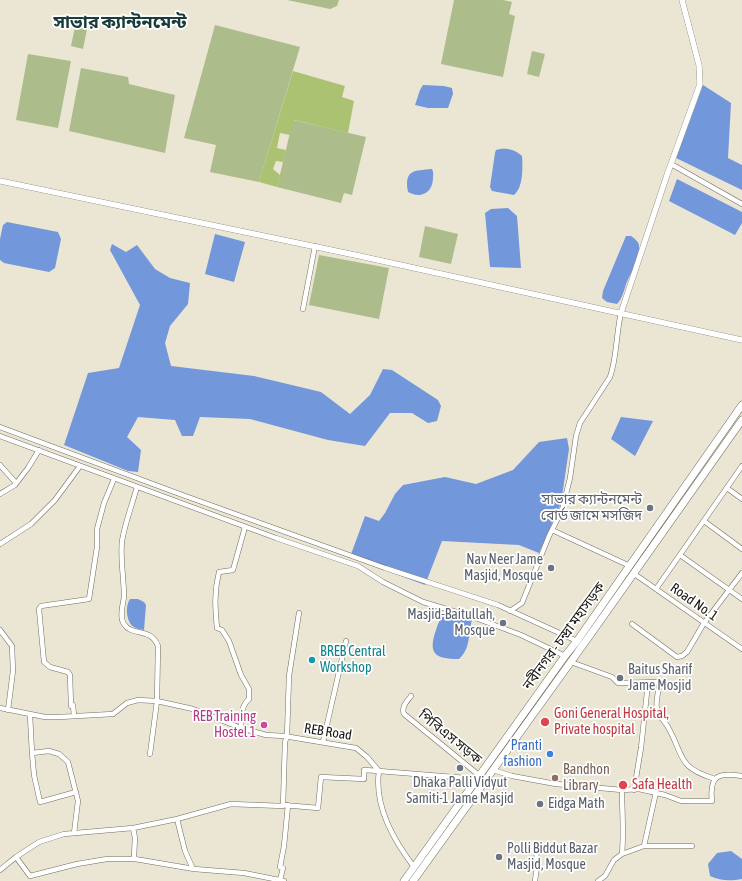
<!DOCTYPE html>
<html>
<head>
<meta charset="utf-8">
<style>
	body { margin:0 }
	canvas { display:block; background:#ebe5d4 }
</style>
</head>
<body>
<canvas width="742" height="881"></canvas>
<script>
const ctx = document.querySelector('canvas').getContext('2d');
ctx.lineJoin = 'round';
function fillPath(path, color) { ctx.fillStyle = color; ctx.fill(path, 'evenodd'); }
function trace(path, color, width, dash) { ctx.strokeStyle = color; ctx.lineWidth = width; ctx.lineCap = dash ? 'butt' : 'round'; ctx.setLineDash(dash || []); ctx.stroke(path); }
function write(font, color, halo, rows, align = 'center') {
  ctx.font = font + ' "Asap Condensed","Noto Sans Bengali",sans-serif'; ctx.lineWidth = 3.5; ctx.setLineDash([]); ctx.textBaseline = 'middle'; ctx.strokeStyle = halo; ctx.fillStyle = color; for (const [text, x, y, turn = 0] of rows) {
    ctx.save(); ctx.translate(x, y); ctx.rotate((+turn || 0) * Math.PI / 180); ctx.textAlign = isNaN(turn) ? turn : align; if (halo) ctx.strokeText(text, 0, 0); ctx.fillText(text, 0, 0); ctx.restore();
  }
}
fillPath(new Path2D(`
	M287,0H339L337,6L330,9Z
	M454,0H503L512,2L509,14L515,16L503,77L441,64Z
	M215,25L300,47L259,182L210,172L216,145L184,138Z
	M75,27L87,29L83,49L71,46Z
	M532,51L545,54L539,77L527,74Z
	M28,54L71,61L58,128L16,120Z
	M81,68L128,77L129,84L175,95L165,153L69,131Z
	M293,120L366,137L352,195L344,193L341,203L277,187Z
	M425,226L458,234L451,264L419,257Z
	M319,255L389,268L379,319L309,305Z`), '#adbc8b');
fillPath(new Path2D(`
	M293,71L345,86L342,97L354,101L348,133L294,120L290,135L280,133L277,148L286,150L283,162L276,161L273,169L280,175L277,187L259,182Z`), '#acc273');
fillPath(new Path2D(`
	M423,85L444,86L452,88L453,94L448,108H428L415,105L420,90Z
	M703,85L731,103L728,158L742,165V190L676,158Z
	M500,149C509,148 515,150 522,156C523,168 523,188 514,195L492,191L490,187L495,153L496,150Z
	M432,169C434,173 433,175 433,179C432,193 421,199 408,192C404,169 414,171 432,169Z
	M677,179L742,212V223L735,235L669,201Z
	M508,208L517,216L521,268L490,267L485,213L491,209Z
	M7,222L58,232L61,239L55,268L49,272L4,263L0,260V239L3,225Z
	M215,234L245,242L234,282L205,274Z
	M626,236H631C635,239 638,241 639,245C640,259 631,272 626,284C624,291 622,299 617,304L607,302L602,298L603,291Z
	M112,244L126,252L137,245L155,269L170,278L190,283L188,304L170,326L165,343L171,366L254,376L321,392L350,414L370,395L383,369L392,370L438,400L441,406L437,421L428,423L412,413H390L365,446L328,440L250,419L200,417L193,436H182L175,420L138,417L127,437L141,450L138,472L128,471L64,445L88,373L119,368L140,305L110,250Z
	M621,417L653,421L635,456L611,439Z
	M567,438L569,449L561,503L539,553L519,545L442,541L425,585L350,557L365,516L379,521L385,513L395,494L403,485L445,477L476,484L513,470L539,442Z
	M130,599H138L144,602L146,605L144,630C141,629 137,629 134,627C126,622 125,606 130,599Z
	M445,614L472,620C468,634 471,648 459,659C434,659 428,653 436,630C438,624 440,618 445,614Z
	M731,851L742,859V879C730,881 721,881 710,876L708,864L717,853Z`), '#7297da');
const minor = new Path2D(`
	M671,164L742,204
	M303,309L315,246
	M0,427L177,493L385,568L498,605L577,641
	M0,436L276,538L358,566L383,582L423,602L473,617L521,635L565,656
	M0,465L16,483
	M137,487C132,505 125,523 122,541C120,559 124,578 124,597C123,604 119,617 124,624C132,637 151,627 158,646L157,701L150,754
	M727,488L742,499
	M0,494L15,485L28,468L39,450
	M704,521L742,549
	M552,530L630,566
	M0,544L31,524L55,500L80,466
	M680,555L742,599
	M633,573L742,649
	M656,589L742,466
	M510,611L522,603L549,536L562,510L570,478L576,436L580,423L610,377C617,357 616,334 621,313
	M632,624L677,657L682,656L687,652L704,623L742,573
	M0,630L12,646L13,671L8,710
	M571,662L612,677L618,683L660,682C659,688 655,703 657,709C658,715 665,722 668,727C685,758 677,767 715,779
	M411,696C407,701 401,707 404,714L480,776
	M0,708L45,717H59L113,714L127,703L138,700L157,701L193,709L241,728L266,735L284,736L356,748L367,757L379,771L478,779
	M30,715L32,753L49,751L59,754L68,762L78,801L74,833
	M74,716L73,705L71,706L70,675L68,672L50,667L44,662L39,609L41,606L89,599L97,547V529L104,503L114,479
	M241,728C242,717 240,707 249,699V689L241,675L229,641L222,630L217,628C215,607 214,592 219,572L233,570L245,527
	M323,742L346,641
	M32,753L34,775L40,802L76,792
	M493,770L512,776L556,784L622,790L639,789L665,795L681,801H712C709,775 719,772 742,776
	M634,790L641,748L648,683
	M283,805L318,808L321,777L364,779V770L379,771C374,805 394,841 414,867
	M177,819L185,851L193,869
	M133,828L135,838L134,856L135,859
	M644,846L656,792
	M622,854L644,846H692
	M16,857L30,876L77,864L107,859H135L194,869L244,873L284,881
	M0,870L16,857L39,842L64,834L133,828L177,819L231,804L283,806L285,742L287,736L289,676L299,613
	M280,880L283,868L280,867L284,846L288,805
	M535,881L537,866L536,847
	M598,881L605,876L614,860L622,854C624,832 622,811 622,790`);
const tertiary = new Path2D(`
	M0,181L355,255L742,340
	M621,313L667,175L700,84L699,65L682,0`);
const trunk = new Path2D(`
	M404,881L565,656L577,641L742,405
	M413,881L593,631L742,420`);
trace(minor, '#726d5e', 5.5);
trace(tertiary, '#726d5e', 6);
trace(trunk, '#726d5e', 8);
trace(minor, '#fff', 4.5);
trace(tertiary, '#fff', 5.5);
trace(trunk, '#fff', 7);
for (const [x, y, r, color] of [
	[650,508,4,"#6b7280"],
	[551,568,4,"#6b7280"],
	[503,623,4,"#6b7280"],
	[312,660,4,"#0f9aa8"],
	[620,678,4,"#6b7280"],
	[545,722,5,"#e0444e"],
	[264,725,4,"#d1479c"],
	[550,754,4,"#3f7fe0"],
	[460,768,4,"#6b7280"],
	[555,778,4,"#8d6e63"],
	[623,785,5,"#e0444e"],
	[540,804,4,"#6b7280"],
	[499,857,4,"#6b7280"]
]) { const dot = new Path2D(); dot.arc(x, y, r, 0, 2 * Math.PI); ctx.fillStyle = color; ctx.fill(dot); trace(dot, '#fff', 1.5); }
write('14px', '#5b616d', '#fff', [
	["সাভার ক্যান্টনমেন্ট",642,500],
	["বোর্ড জামে মসজিদ",642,516],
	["Nav Neer Jame",543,560],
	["Masjid, Mosque",543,576],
	["Masjid-Baitullah,",495,615],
	["Mosque",495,631],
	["Baitus Sharif",628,670,"left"],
	["Jame Mosjid",628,686,"left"],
	["Dhaka Palli Vidyut",460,783,"center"],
	["Samiti-1 Jame Masjid",460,799,"center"],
	["Eidga Math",548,804,"left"],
	["Polli Biddut Bazar",507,849,"left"],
	["Masjid, Mosque",507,865,"left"]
], 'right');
write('14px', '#191711', '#fff', [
	["Road No. 1",694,602,35],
	["নবীনগর - চন্দ্রা মহাসড়ক",564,636,-54],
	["REB Road",328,732,9],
	["পিবিএস সড়ক",450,737,39]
]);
write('14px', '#0d838f', '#fff', [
	["BREB Central",320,652],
	["Workshop",320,668]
], 'left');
write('14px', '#be3a42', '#fff', [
	["Goni General Hospital,",554,714],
	["Private hospital",554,730],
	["Safa Health",632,785]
], 'left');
write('14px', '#b23c85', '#fff', [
	["REB Training",256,717],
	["Hostel 1",256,733]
], 'right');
write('14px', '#366cbe', '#fff', [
	["Pranti",542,746],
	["fashion",542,762]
], 'right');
write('14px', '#785e54', '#fff', [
	["Bandhon",563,770],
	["Library",563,786]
], 'left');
write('bold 18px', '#193c3b', '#fff', [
	["সাভার ক্যান্টনমেন্ট",120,22]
]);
</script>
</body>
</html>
